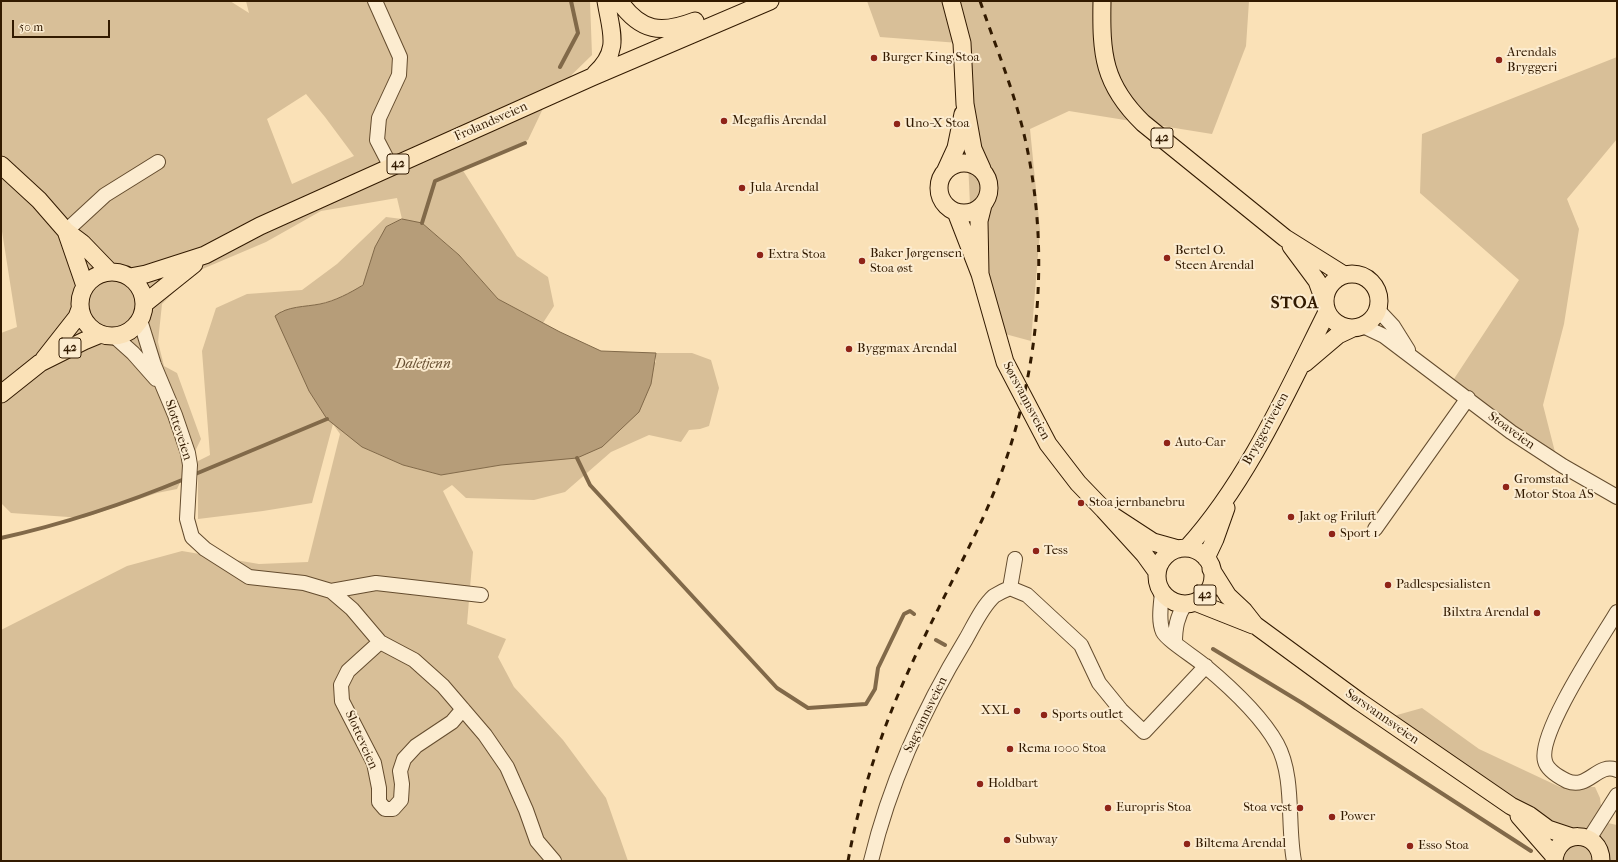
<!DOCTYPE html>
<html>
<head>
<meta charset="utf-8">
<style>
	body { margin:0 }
	#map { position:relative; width:1618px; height:862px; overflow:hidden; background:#fae1b7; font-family:"IM FELL French Canon",serif }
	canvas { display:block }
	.frame { position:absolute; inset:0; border:2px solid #321a00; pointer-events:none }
	.scale { position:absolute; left:12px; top:20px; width:98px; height:18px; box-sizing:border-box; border:2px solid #321a00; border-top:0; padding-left:5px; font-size:12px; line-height:14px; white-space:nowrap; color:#321a00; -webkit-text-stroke:3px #fcecd0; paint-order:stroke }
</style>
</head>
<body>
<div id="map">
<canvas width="1618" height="862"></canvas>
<div class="frame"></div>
<div class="scale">50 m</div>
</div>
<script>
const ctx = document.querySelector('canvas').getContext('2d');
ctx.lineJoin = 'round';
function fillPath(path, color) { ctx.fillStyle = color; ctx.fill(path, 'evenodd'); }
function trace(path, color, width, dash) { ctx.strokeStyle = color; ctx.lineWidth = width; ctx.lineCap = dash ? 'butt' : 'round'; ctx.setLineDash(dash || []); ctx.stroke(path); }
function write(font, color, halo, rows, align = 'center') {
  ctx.font = font + ' "IM FELL French Canon",serif'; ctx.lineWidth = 4; ctx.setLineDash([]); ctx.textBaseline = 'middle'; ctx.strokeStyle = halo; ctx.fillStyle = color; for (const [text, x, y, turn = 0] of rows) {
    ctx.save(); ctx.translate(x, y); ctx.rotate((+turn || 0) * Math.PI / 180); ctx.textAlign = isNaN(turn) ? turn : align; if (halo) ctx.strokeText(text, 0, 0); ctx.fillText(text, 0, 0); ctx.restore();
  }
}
fillPath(new Path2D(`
	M1,1H230L249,13L246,1H590L592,55L548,98L528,140L462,169L517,256L548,277L554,306L543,323L498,299L459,255L422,223L366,279C356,301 302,307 281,311L362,447L403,465L441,475L501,465L656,362V353H692L711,360L719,388L709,426L700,429L689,430L681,442L649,435L611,452L565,492L534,500L466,498L452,485L443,491L473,552L467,624L506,639L498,657L514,687L563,740L606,798L628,861H1V630L127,566L182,551L259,564L308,562L340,434L333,424L312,503L263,511L198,519V461L210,455L202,351L216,308L247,294L302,290L337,264L386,217L402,219L397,198L321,211L266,242L193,273L162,304L158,342L164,366L177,373L201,439L177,489L157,493L83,518L11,513L1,503V333L17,327L1,225ZM306,94L325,117L354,156L292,184L267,119Z
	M867,1H1249L1246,46L1212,134L1069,111L1030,129L1040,230L1031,341L994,331L973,272L965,94L959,43L880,37Z
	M1617,57V139L1567,199L1579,229L1564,324L1543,405L1556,456L1450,385L1519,280L1420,193L1422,134Z
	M1422,708L1479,749L1560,787H1595L1600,798L1603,822L1617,825V861H1564L1528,816L1390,717Z`), '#d8bf98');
const water = new Path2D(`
	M402,219L422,223L459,255L498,299L560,332L601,351L656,353L651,384L639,412L602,447L577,458L501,465L441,475L403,465L362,447L327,419L309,391L275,316C287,306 305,307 320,304C335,301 350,293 363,285L375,247L386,227Z`);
fillPath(water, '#b69d79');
trace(water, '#816949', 1);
trace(new Path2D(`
	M560,67L578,33L571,1
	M422,223L435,181L525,143
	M577,458L590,485L777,688L808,708L866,704L875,689L878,668L904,614L910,611L914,614
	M193,475L327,419
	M1,538C64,524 127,503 187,478
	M936,640L945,645
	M1213,649L1302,703L1531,851`), '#816949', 4);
const minor = new Path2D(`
	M375,1L400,57L399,75L379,118L377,140L391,167
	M66,231L105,195L158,162
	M1378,310L1393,326L1408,350
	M140,320L154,365L175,415L188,453L190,465L187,519L192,537L205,549L249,577L304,583L331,591L352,609L380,642L414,660L443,686L485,735L507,767L526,810L537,841L554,861
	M1363,326L1384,336L1511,432L1563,466L1617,497
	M114,336L133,353L156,379
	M1375,529L1468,398
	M1010,588L1015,559
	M331,591L376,583L481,595
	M1162,592C1161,604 1158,621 1163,632C1167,640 1196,658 1205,666C1229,686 1262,717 1277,744C1295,777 1287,825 1294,861
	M1617,612C1601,639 1537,734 1545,761C1547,770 1559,777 1567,781C1589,790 1597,762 1617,770
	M380,642L348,671L341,685L342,701L374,763L379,788V802L385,809H393L401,800L402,784L400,771L404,759L416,746L452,722L463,709
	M1175,643C1175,628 1177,617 1185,604
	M1589,839L1617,795
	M871,861C890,782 924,708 966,639C974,625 982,607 994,596C999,593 1005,590 1010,588L1027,595L1081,645L1099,683L1121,710L1144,732L1206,666`);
const major = new Path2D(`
	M619,1C641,32 661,34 695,21
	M951,1L962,43L965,104L973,149L982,169
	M1102,1C1101,54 1103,84 1143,123L1285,238L1344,275
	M595,74C621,50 611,32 606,1
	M939 188a25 25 0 1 1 50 0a25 25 0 1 1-50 0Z
	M1,165L39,200L66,231L82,243L110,272
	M945,172L956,148L963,114
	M956,212L980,274L979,221L983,205
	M66,231L85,286
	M1291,246L1317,281L1325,303
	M80 304a32 32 0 1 1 64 0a32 32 0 1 1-64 0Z
	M1325 301a27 27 0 1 1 54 0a27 27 0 1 1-54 0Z
	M980,274L1005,362L1048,444L1078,483L1104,510
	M130,277L146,274L205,255L260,226L391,167L592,77L770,1
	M144,304L194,264
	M44,359L77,317L80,309
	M1305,363L1338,335L1353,328
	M1,394L40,363L84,341L101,334
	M1187,548C1247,482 1287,392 1327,312
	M1157 576a28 28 0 1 1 56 0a28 28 0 1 1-56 0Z
	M1206,558L1215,539L1226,508
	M1211,569L1228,596L1244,611L1255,625L1360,702L1511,806L1529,815L1548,829L1572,837
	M1157,572L1144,554L1104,510L1153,542L1178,549
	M1195,602L1253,625
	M1519,816L1554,856
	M1554,861C1556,828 1601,829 1601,861`);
trace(minor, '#644c2e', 16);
trace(major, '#321a00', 19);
trace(minor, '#fcecd0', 14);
trace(major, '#fae1b7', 17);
trace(new Path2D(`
	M848,861C857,812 871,764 889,717C915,650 951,586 982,520C1038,398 1055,257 1022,126C1011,83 994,42 980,1`), '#321a00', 3, [7, 7]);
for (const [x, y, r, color] of [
	[874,58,4,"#8f2418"],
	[1499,60,4,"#8f2418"],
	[724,121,4,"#8f2418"],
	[897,124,4,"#8f2418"],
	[742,188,4,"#8f2418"],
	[760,255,4,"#8f2418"],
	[1167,258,4,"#8f2418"],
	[862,261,4,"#8f2418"],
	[849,349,4,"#8f2418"],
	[1167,443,4,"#8f2418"],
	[1506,487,4,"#8f2418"],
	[1081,503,4,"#8f2418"],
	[1291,517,4,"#8f2418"],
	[1332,534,4,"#8f2418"],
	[1036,551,4,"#8f2418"],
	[1388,585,4,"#8f2418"],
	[1537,613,4,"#8f2418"],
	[1017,711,4,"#8f2418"],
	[1044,715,4,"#8f2418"],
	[1010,749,4,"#8f2418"],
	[980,784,4,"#8f2418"],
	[1108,808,4,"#8f2418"],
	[1300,808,4,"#8f2418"],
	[1332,817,4,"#8f2418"],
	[1007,840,4,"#8f2418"],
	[1187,844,4,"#8f2418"],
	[1410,846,4,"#8f2418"]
]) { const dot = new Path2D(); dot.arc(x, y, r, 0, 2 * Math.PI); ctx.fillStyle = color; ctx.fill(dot); trace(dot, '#fcecd0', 1.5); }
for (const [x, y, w] of [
	[1162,138,22],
	[398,164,22],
	[70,348,22],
	[1205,595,22]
]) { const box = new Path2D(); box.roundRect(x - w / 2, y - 10, w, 20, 3); ctx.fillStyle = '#fcecd0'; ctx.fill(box); trace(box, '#321a00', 1); }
write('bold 12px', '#321a00', null, [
	["42",1162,138],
	["42",398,164],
	["42",70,348],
	["42",1205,595]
]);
write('13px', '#321a00', '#fcecd0', [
	["Arendals",1507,53],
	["Bryggeri",1507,68],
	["Burger King Stoa",882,58],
	["Megaflis Arendal",732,121],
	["Uno-X Stoa",905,124],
	["Jula Arendal",750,188],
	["Bertel O.",1175,251],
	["Steen Arendal",1175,266],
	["Baker Jørgensen",870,254],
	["Stoa øst",870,269],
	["Extra Stoa",768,255],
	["Byggmax Arendal",857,349],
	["Auto-Car",1175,443],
	["Gromstad",1514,480],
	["Motor Stoa AS",1514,495],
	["Stoa jernbanebru",1089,503],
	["Jakt og Friluft",1299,517],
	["Sport 1",1340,534],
	["Tess",1044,551],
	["Padlespesialisten",1396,585],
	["Bilxtra Arendal",1529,613,"right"],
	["XXL",1009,711,"right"],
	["Sports outlet",1052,715],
	["Rema 1000 Stoa",1018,749],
	["Holdbart",988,784],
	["Europris Stoa",1116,808],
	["Stoa vest",1292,808,"right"],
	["Power",1340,817],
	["Subway",1015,840],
	["Biltema Arendal",1195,844],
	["Esso Stoa",1418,846]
], 'left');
write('13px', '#321a00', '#fcecd0', [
	["Frolandsveien",491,122,-24],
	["Sørsvannsveien",1026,401,62],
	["Bryggeriveien",1266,429,-61],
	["Slotteveien",178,430,72],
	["Stoaveien",1511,431,36],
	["Sagvannsveien",926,715,-64],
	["Sørsvannsveien",1382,717,35],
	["Slotteveien",361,740,66]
]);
write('italic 14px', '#674e30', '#fcecd0', [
	["Daletjenn",423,365]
]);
ctx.letterSpacing = '1px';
write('bold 17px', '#321a00', '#fcecd0', [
	["STOA",1295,304]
]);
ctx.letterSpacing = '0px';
</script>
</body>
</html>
